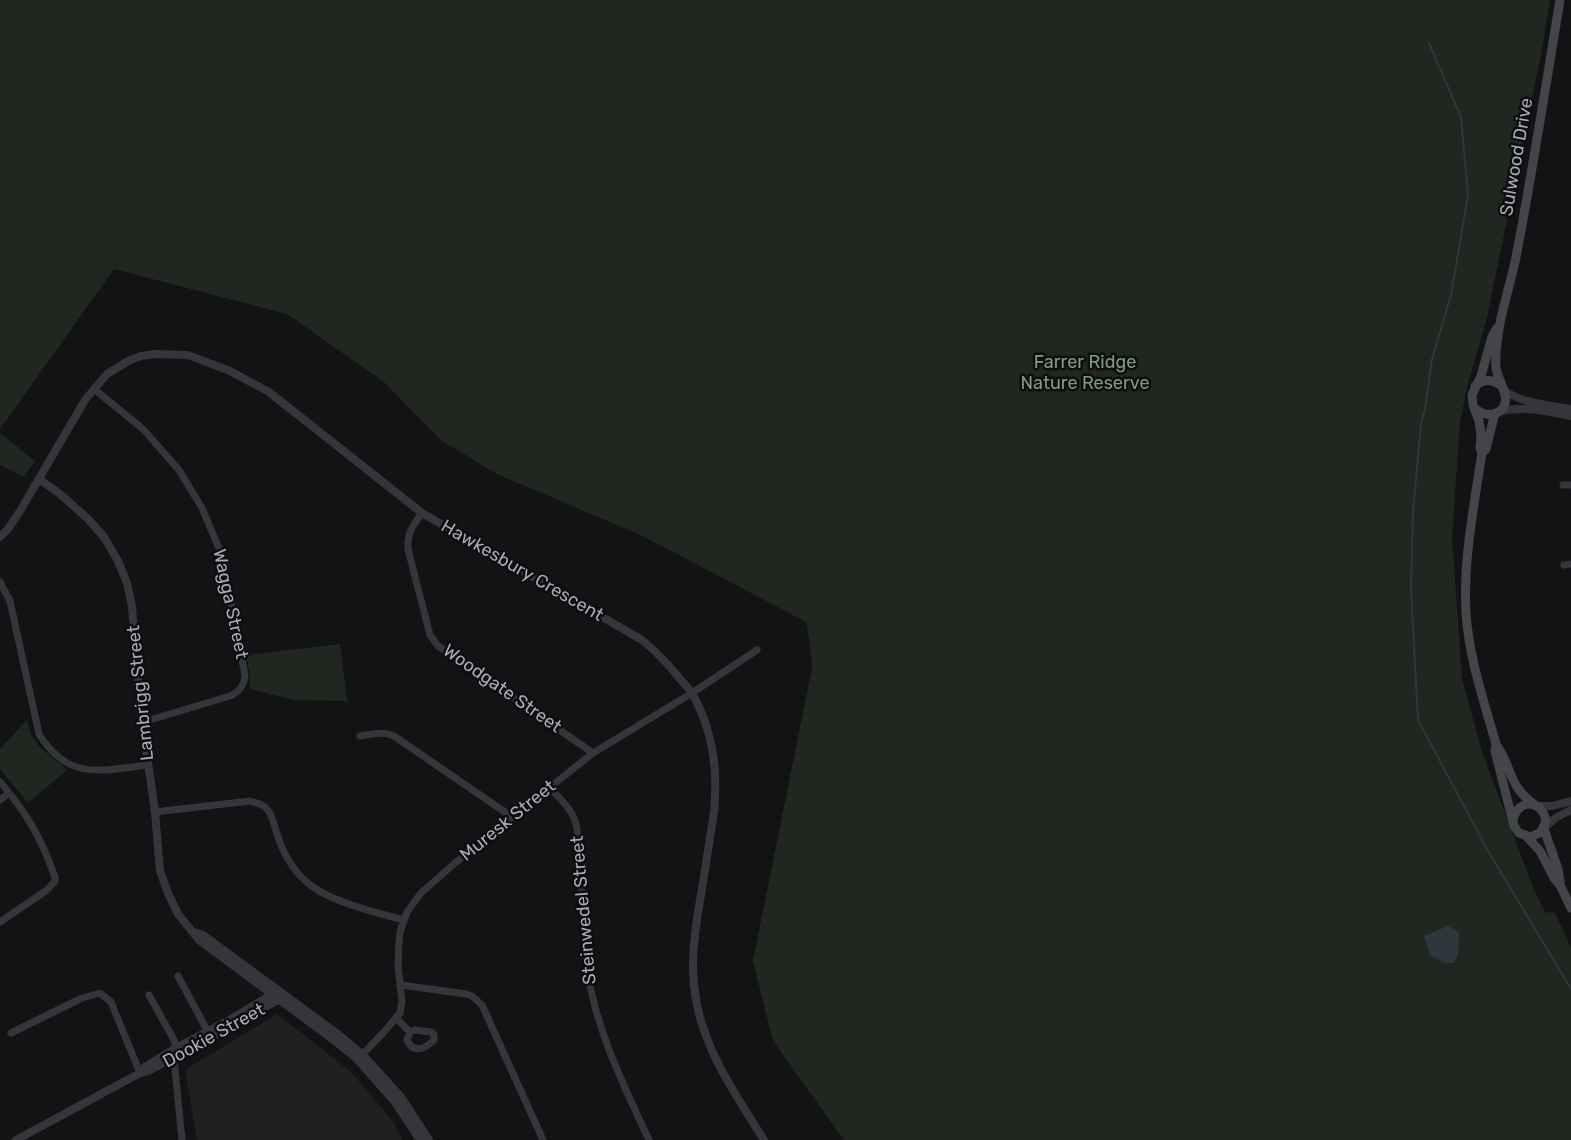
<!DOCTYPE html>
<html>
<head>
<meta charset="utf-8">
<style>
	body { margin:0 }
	canvas { display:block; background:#131315 }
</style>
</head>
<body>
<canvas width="1571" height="1140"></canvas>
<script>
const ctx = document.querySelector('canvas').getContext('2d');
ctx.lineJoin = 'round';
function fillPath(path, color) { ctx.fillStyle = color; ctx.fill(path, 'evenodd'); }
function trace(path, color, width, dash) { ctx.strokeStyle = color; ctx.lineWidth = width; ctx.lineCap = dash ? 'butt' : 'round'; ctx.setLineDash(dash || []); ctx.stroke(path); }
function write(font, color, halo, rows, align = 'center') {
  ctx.font = font + ' Rubik,sans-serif'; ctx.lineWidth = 5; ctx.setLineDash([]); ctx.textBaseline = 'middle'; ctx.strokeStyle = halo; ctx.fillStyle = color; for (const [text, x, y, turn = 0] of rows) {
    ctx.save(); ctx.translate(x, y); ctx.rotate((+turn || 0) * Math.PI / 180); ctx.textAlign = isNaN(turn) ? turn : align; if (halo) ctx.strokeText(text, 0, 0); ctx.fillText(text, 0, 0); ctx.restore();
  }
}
fillPath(new Path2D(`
	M277,1014L350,1071L393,1121L402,1140H197L185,1070Z`), '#1f2022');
fillPath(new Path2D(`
	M0,0H1550L1540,60L1487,317L1467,387L1460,423L1452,537L1462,679L1482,752L1534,890L1545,912L1555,913L1571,948V1140H844L773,1041L753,961L812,668L810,643L806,622L643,536L497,474L442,441L384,382L287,314L114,269L0,429Z
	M0,433L35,461L24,477L0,465Z
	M340,644L347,701L294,700L250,689V675L246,655Z
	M27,720L31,736L41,748L67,770L28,803L0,769V749Z`), '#202720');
fillPath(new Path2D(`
	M1448,926L1459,932L1458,956L1454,963H1446L1430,955L1424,936Z`), '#2e373c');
trace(new Path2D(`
	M1429,43L1461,117L1468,195L1451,295L1432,359L1425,409L1421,423L1413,512L1411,588L1418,720L1488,851L1571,989`), '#2e373c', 2);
trace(new Path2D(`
	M94,389L143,429L179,470L202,508L221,553L245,675C244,686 240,691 230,696L143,722
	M1563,485H1571
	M422,513C413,525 407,533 408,549L430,635L438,646L593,753
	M1564,565L1571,564
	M0,582L10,601L39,734C69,782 101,770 148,765
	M360,736C373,734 383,731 394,736L512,817
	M0,782C27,813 41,838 55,877V881L47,890L0,922
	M549,787C561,800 574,810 577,828L588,974C597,1032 624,1086 649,1140
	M0,800L9,793
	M155,812L250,801C256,803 262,804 266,808C273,815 274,825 277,834C283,853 293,871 309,884C329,901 377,913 404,920
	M178,976L208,1032
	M401,985L466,994L472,996L482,1005L543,1140
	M149,995L174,1040L176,1048L174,1059L182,1140
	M396,1018L410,1032
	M415,1030L431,1032L434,1035V1040C425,1049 413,1054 407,1040L410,1032Z
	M11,1033L82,998L100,993L111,1002L140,1073
	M359,1058L384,1032L400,1013L402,1002L398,965L399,943L400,932L407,912L421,893L455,863L593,753L692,693L757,650`), '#353639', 7);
trace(new Path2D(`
	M1505,391C1524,404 1549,405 1571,409
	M1500,411C1525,406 1546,411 1571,416
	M39,479L60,494L88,519L104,537L118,561L127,583L132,607L140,706L155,812L160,871L168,893L178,914L199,940L335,1041L357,1059L395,1102L420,1140
	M0,537L8,529L20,511L85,400L107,374L130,360L141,356L155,354L188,355L230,371L269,392L422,513L642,640C657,652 669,665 681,680C685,685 690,689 693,695C713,731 718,772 714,812C710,838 706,863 702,889C692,944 686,987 708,1041C722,1076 744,1108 764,1140
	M1536,806H1552L1571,801
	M1544,828L1557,817L1571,810
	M194,932L203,935L339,1035L362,1054L401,1097L429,1140
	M142,1070L145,1067L176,1048L231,1019L276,992
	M16,1140L140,1073L148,1071L182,1054L283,997`), '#353639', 8);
trace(new Path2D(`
	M1475,386C1484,379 1491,379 1500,385
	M1476,409C1485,417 1501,417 1505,403C1508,393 1498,380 1496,368C1495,353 1498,333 1501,318C1506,296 1513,274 1517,252C1533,168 1546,84 1560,0
	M1495,413L1486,449L1482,453C1474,506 1463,560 1466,613C1469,658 1484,701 1496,744L1495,751L1514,826L1519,833L1531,837L1541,832L1546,821C1542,798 1516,799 1513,821
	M1482,453L1480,448L1481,434L1479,421L1473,405L1472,395L1481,376L1492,337L1497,328
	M1496,744C1513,768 1507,785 1535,805
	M1544,829L1558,869L1560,882
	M1527,837L1540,851L1554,878L1560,885L1571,908`), '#434549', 9);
write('18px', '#a6abb4', '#0e0e10', [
	["Sulwood Drive",1517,157,-80],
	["Hawkesbury Crescent",522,571,30],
	["Wagga Street",230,604,78],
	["Woodgate Street",502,689,35],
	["Lambrigg Street",141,693,-96],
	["Muresk Street",508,821,-39],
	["Steinwedel Street",584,910,-95],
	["Dookie Street",214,1036,-29]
]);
write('18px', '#809d7f', '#0e0e10', [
	["Farrer Ridge",1085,363],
	["Nature Reserve",1085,384]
]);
</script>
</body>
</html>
